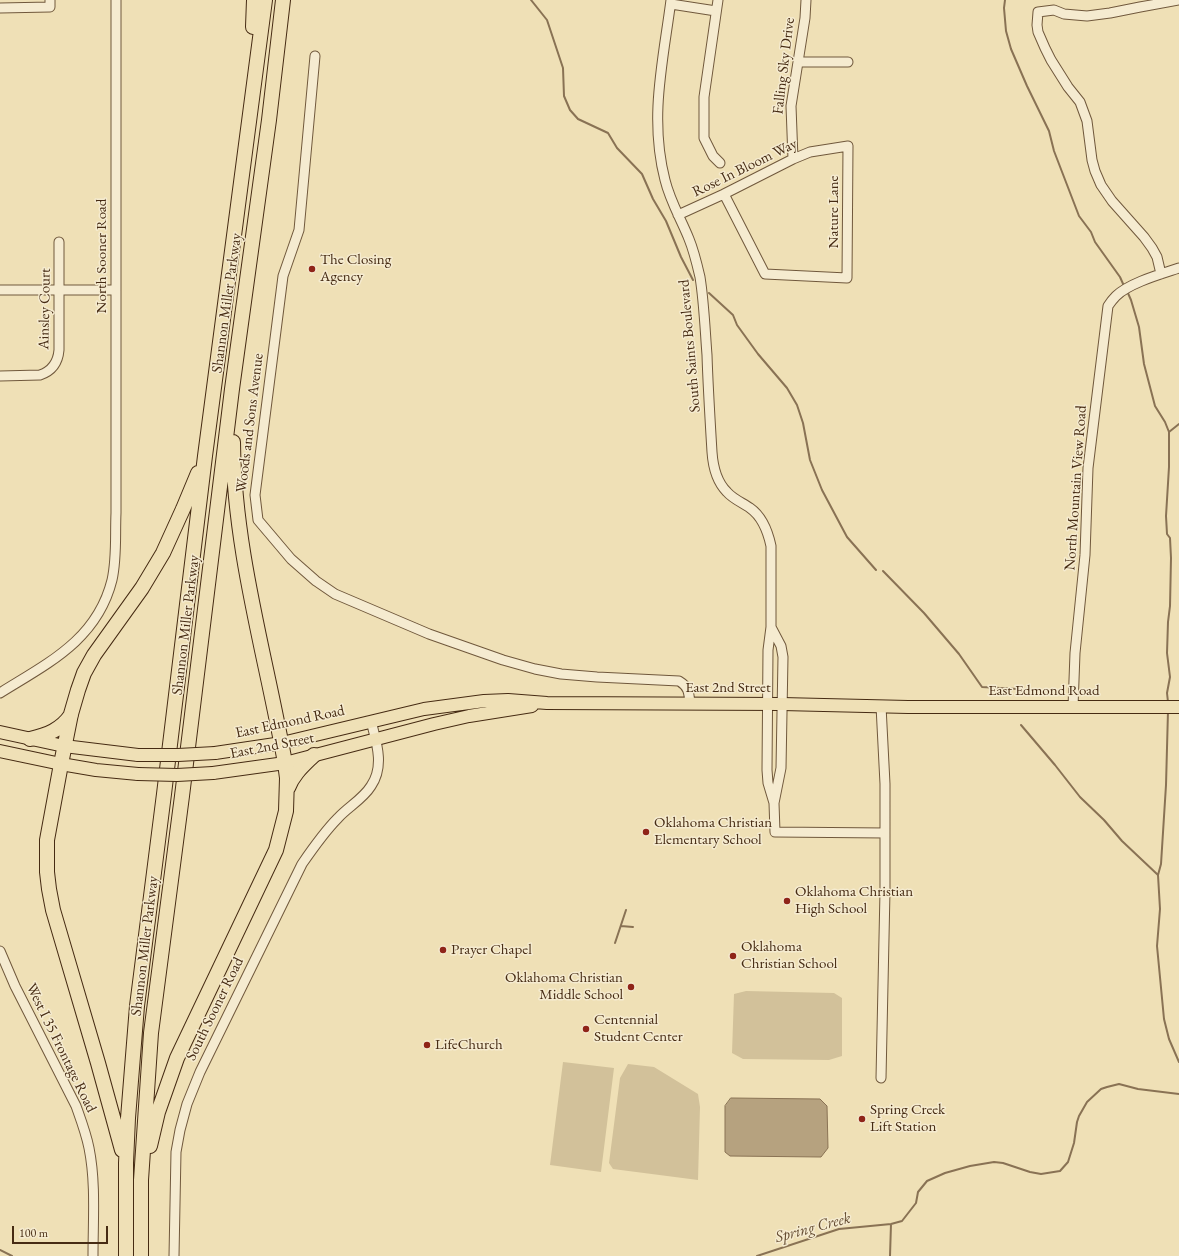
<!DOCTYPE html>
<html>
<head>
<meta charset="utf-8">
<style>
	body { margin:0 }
	#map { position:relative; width:1179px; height:1256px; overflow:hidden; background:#efe0b6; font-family:"EB Garamond",serif }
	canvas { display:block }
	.scale { position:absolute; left:12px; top:1226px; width:96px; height:18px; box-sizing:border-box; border:2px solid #462b13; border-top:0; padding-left:5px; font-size:12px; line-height:14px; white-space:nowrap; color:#462b13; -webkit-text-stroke:3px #f5ebd0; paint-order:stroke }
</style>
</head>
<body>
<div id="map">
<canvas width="1179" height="1256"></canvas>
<div class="scale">100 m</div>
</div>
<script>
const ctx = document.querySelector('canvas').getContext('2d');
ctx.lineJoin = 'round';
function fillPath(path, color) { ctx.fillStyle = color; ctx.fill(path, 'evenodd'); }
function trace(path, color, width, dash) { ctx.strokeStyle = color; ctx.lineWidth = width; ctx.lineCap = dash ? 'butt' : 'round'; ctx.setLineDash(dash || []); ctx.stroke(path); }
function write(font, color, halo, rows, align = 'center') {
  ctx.font = font + ' "EB Garamond",serif'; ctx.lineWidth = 3; ctx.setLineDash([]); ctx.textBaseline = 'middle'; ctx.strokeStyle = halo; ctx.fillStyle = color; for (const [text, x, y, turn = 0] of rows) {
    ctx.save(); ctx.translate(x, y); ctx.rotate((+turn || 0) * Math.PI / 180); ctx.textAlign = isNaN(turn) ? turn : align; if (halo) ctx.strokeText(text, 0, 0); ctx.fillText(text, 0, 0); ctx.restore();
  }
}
fillPath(new Path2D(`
	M746,991L834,993L842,998V1056L829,1060L743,1059L732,1053L734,994Z
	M563,1062L614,1068L601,1172L550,1165Z
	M628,1064L654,1067L698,1094L700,1107L698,1180L613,1169L609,1163L620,1078Z`), '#d2c19a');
const water = new Path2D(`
	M731,1098L820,1099L827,1106L828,1148L821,1157L730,1156L725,1152V1106Z`);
fillPath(water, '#b6a27f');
trace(water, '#897254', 1);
trace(new Path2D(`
	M531,0L547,20L563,68L564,96L570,110L578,119L608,133L617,148L642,174L653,199L666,221L681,257L693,280
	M1005,0L1004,8L1006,31L1011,49L1027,86L1049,131L1054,151L1079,216L1091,232L1095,242L1120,277L1124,286
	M1127,291L1131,300L1139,327L1144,364L1155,406L1165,422L1169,432V467L1166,516L1167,534L1170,538L1171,558L1170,606L1168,622L1167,653L1170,677L1167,693L1168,702
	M709,293L733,315L737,325L758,354L787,388L797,405L803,423L810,460L822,490L847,537L876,570
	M1169,432L1179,424
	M883,571L924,613L959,654L982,687L1018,689L1020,695
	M1168,711L1166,785L1161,864L1158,875L1160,909L1157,946L1164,1019L1169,1039L1179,1062
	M1021,725L1055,765L1080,797L1104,820L1122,841L1158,875
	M621,926L633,927
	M615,943L626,910
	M0,1250L12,1256
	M757,1256L839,1229L891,1224L902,1221L916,1203L918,1192L927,1181L945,1173L970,1166L994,1162L1003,1163L1030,1172L1041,1174L1060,1171L1068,1162L1074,1143L1077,1122L1079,1116L1087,1102L1101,1089L1107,1087L1119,1084L1138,1089L1179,1094
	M890,1256L891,1224`), '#897254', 2);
const minor = new Path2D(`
	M671,0C663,62 649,118 665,180C670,201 681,219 689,239C694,251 697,264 700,277C704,302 705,329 707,355C708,387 710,419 712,452C713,467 716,481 727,492C733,499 743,503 750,508C763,517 768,532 771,546V627L768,650L767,770L768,783L774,803
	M718,0L704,97V138L713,156L720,163
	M671,4L716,11
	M0,8L50,7V0
	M315,56L299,230L283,276L255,495L258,520L291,559L316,581L335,594L429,634L503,660L535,669L561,674L597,677L679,681C689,687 689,693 690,704
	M798,62H848
	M793,159L791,106L805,18L806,0
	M678,215L724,194L793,159L810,152L848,146L847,278L765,274L724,194
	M1161,274L1157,257L1152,248L1144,237L1112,201L1101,185L1095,171L1092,160L1087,121L1080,102L1068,87L1051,60L1045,48L1038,32L1037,25L1038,12L1054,10L1064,14L1087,16L1110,13L1140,7L1179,0
	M0,290H116
	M0,376L40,375C52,371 58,362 59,350V242
	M771,627L781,646L783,657L781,768L774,803L775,832L885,833
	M0,693C48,663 97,640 112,580C117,558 115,535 116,513V0
	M1073,707L1075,653L1085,555L1088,468L1108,306C1110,303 1113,299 1116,296C1129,283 1161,274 1179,268
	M0,951L15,986L76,1106C81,1120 86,1133 89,1148C96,1183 93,1220 93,1256
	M881,1078L885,891V784L881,706
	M174,1256L176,1152L180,1130L187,1104L200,1072L302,864C313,848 324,832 338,818C348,807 363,799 371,786C385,766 376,741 371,721`);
const major = new Path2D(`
	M0,732L64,746L138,755
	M0,751L61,764L96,770L138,774
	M215,753L282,743L424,709L484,701L508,700L547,703L782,704L908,707H1179
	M213,773L285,763L434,724L469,716L532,706`);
const highway = new Path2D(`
	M253,27L254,0
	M30,739C47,735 61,730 71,715
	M288,788C293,774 304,765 314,755
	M150,1146L158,1112L177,1058L276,850L286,811L287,778L285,763C266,656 234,551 233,442
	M122,1150L98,1063L53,910L49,889L47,872V840L61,764L71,714L78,690L84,673L94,655L142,588L163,553L183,509L198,473
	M126,1256V1163L128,1118L137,1006L164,794L205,456L265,0
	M141,1256V1180L151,1033L182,796L232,389L269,120L283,0`);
trace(minor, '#70583c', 11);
trace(major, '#462b13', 14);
trace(highway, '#462b13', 16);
trace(minor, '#f5ebd0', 9);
trace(major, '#efe0b6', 12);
trace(highway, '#efe0b6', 14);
const majorBridge = new Path2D(`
	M138,755H178L215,753
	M138,774L177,775L213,773`);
trace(majorBridge, '#462b13', 14, []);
trace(majorBridge, '#efe0b6', 12);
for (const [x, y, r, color] of [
	[312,269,4,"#8f2418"],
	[646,832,4,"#8f2418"],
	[787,901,4,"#8f2418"],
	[443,950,4,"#8f2418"],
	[733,956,4,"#8f2418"],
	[631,987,4,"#8f2418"],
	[586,1029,4,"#8f2418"],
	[427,1045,4,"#8f2418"],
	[862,1119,4,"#8f2418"]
]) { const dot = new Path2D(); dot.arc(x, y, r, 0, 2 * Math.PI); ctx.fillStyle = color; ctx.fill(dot); trace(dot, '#f5ebd0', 1.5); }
write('15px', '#462b13', '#f5ebd0', [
	["Falling Sky Drive",784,66,-83],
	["Rose In Bloom Way",745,168,-26],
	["Nature Lane",834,212,-90],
	["North Sooner Road",102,256,-90],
	["Shannon Miller Parkway",227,303,-82],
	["Ainsley Court",45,309,-89],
	["South Saints Boulevard",690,346,-95],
	["Woods and Sons Avenue",250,423,-83],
	["North Mountain View Road",1076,488,-86],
	["Shannon Miller Parkway",186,625,-83],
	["East 2nd Street",728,688],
	["East Edmond Road",1044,691],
	["East Edmond Road",290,722,-12],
	["East 2nd Street",272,746,-11],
	["Shannon Miller Parkway",145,946,-83],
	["South Sooner Road",215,1009,-64],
	["West I 35 Frontage Road",61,1048,64]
]);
write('15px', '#462b13', '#f5ebd0', [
	["The Closing",320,260],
	["Agency",320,277],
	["Oklahoma Christian",654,823],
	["Elementary School",654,840],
	["Oklahoma Christian",795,892],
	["High School",795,909],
	["Oklahoma",741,947],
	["Christian School",741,964],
	["Prayer Chapel",451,950],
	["Oklahoma Christian",623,978,"right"],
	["Middle School",623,995,"right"],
	["Centennial",594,1020],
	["Student Center",594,1037],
	["LifeChurch",435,1045],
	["Spring Creek",870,1110],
	["Lift Station",870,1127]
], 'left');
write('italic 16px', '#62492e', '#f5ebd0', [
	["Spring Creek",813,1228,-15]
]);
</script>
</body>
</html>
